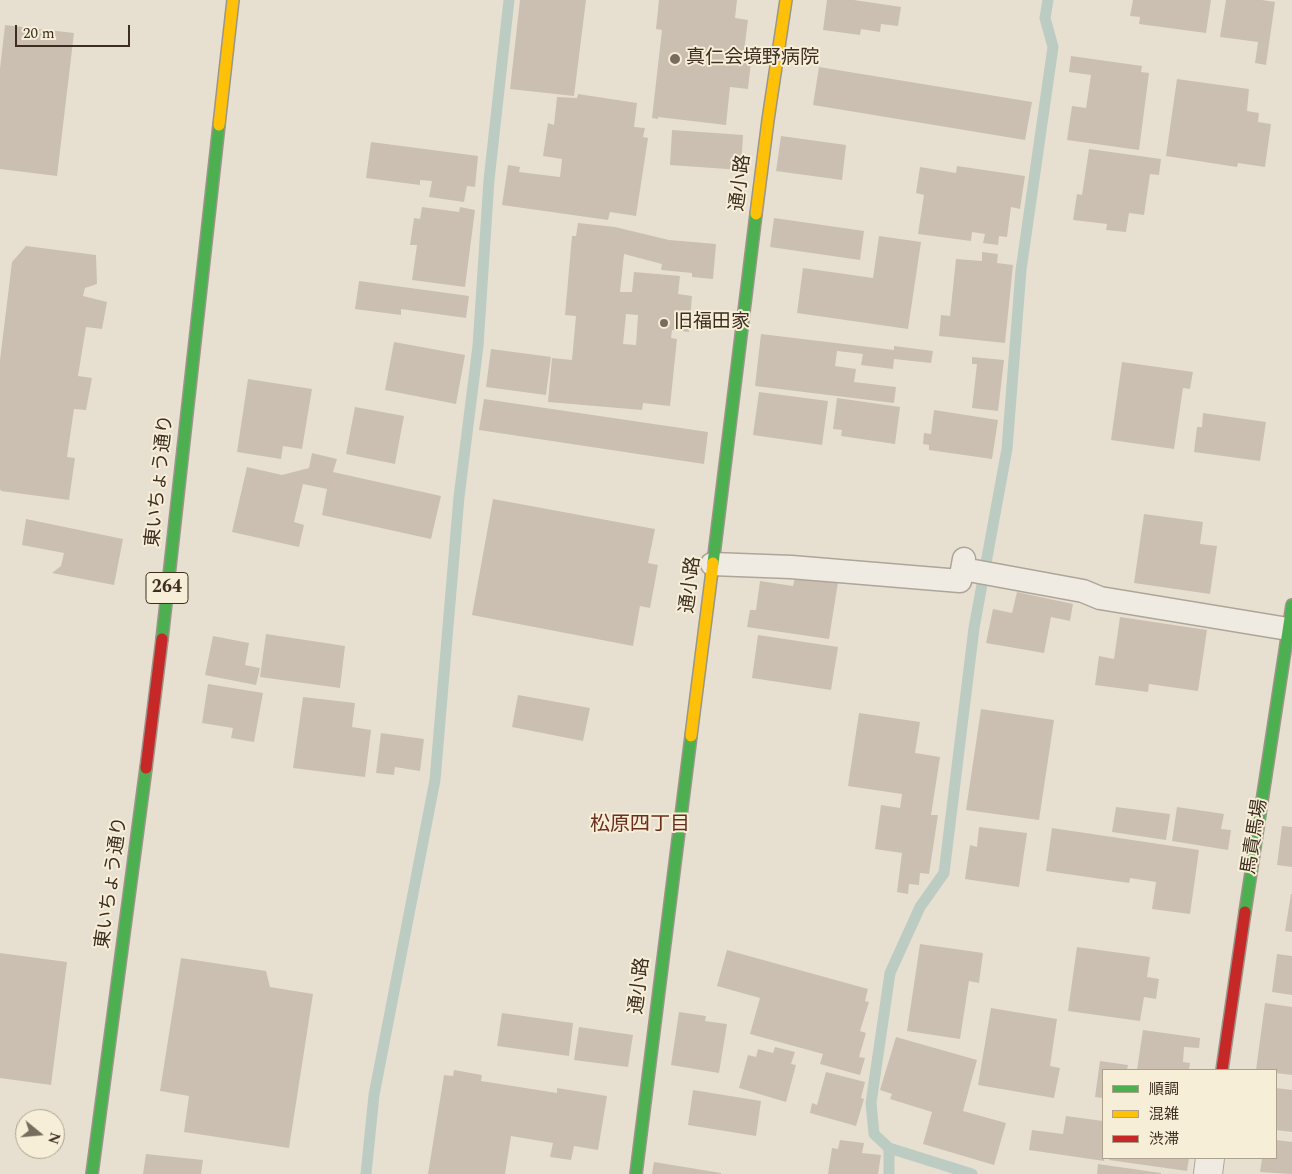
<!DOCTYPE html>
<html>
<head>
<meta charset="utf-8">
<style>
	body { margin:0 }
	#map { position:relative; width:1292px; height:1174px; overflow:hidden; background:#e7e0d1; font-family:Spectral,"Noto Sans JP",serif }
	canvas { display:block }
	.legend { position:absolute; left:1102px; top:1069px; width:175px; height:90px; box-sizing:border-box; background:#f7eed8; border:1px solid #ada18e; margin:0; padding:6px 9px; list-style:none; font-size:15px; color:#3d2e20 }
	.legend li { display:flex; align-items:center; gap:10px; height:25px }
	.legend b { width:25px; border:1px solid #ada18e }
	.north { position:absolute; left:15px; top:1109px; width:50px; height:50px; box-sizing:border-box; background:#f7eed8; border:1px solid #ada18e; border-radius:50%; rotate:107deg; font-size:14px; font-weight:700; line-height:20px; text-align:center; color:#3d2e20 }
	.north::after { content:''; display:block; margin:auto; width:18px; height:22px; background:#786c5e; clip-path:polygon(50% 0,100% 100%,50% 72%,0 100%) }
	.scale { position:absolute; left:15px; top:25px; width:115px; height:22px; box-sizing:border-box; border:2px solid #3d2e20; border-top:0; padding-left:6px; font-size:15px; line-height:18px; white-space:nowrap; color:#3d2e20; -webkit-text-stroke:4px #f7eed8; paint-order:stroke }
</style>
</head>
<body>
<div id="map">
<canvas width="1292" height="1174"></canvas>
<ul class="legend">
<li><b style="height:6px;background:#4caf50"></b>順調</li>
<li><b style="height:6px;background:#ffc107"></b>混雑</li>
<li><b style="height:6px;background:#c62828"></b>渋滞</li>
</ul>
<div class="north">N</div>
<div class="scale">20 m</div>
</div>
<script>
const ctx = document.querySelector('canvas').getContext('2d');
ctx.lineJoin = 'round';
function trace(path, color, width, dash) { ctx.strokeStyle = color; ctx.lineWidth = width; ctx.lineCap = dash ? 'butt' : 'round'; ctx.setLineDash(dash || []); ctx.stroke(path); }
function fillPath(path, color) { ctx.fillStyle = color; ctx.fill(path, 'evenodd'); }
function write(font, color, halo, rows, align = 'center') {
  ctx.font = font + ' Spectral,"Noto Sans JP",serif'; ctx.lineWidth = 4; ctx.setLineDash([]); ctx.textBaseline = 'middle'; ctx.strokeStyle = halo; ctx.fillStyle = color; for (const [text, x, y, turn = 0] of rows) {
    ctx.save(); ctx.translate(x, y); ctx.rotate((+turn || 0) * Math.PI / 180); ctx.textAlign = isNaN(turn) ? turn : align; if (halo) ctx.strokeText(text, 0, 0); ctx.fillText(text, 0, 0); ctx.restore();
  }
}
trace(new Path2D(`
	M889,1148L972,1174
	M366,1174L374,1095L435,780L459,497L478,346L489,180L509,0
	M889,1174V1148L874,1134L871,1103L890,973L920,907L944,873L974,628L1007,449L1021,270L1053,47L1045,18L1048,0`), '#bcccc2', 11);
fillPath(new Path2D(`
	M520,0H586L574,96L510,89Z
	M659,0H737L735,18L748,20L744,51L752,52L748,89L730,87L726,125L658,117V119L652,118L662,30L656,29Z
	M827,0H854L901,7L898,26L881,24L880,32L861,29L860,35L823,30Z
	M1133,0H1211L1206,33L1139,24L1140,17L1130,16Z
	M1226,0H1262L1275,2L1266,65L1255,63L1258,42L1220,37Z
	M5,25L74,33L57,176L0,169V69Z
	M1071,56L1142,66L1141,72L1149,73L1139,150L1067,140L1072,106L1086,108L1091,75L1069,72Z
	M819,67L1032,102L1025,140L813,105Z
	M1177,79L1249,89L1247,111L1259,113L1258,122L1271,124L1265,167L1238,163L1237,167L1166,156Z
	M578,94L637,103L634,127L645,128L643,137L648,138L636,216L610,212L608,220L502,205L508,165L520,167L519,172L560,177L562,159L543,156L548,123L554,125L557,97L577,98Z
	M672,130L743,135L741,170L670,165Z
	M781,136L846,145L842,180L776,171Z
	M371,142L478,156L475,187L467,186L464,202L429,197L432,181L420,180V185L366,178Z
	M1089,149L1161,159L1159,175L1150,174L1144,215L1129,213L1126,232L1106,230L1107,224L1073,220L1077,194L1082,195Z
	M957,166L1025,176L1020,209L1011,207L1007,237L999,236L998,245L983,243L985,234L972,232L971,241L918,234L924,195L916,193L920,167L956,173Z
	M422,207L459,212L460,207L475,210L465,287L412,280L417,245H410L414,218L420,219Z
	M774,218L864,231L860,260L770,247Z
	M578,223L615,227L669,240L716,244L713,279L692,277V273L661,270L662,264L624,254L620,292H632L634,272L680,276L678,294L692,296L689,332L672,330L671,338L677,339L670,406L643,403L642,410L548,402L552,358L572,360L576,316L565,315L572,236H576ZM626,314L638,315L636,345L623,344Z
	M879,236L921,242L908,329L797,313L803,268L873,278Z
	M26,246L96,255L97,284L85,288L83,296L107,302L102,329L86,327L78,376L92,378L86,410L74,409L67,457L75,458L69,500L1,491L0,489V360L12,262Z
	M982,252L998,254L997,263L1013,265L1005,343L939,336L941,315L950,316L956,259L982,261Z
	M359,281L469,296L466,318L401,309V315L355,309Z
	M761,334L894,350V346L933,351L931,363L894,359L893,369L861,365L863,354L837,351L835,366L856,369L854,382L896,387L894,403L755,386Z
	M394,342L465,355L456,404L385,390Z
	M491,349L551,357L546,395L486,387Z
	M972,357L1004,360L998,411L972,408L977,364H972Z
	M1122,362L1193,372L1190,389L1183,388L1174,449L1111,440Z
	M248,379L312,389L302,449L283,446L281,459L237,452Z
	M759,392L828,401L822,445L753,435Z
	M837,398L900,407L895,444L841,436L842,430L833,429Z
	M484,399L708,432L704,464L479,430Z
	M355,407L404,416L395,464L346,454Z
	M934,410L998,420L992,459L929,450V445L923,444L924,433L931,434Z
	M1203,413L1266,422L1260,461L1194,452L1197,427H1202Z
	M312,453L337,459L333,472L441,496L431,539L322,515L327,489L303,484L294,522L304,525L299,547L232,532L247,467L282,475L309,468Z
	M493,499L655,529L648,563L658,565L650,608L640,606L633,646L472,615Z
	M1144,514L1203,522L1200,544L1217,546L1210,594L1134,583Z
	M26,519L123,539L114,585L52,573L61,566L64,553L22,545Z
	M795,577L838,582L829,639L747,627L750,610H756L760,581L793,586Z
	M1017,592L1073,604L1070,621L1051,617L1044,653L986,643L993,609L1012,613Z
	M1120,617L1207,630L1198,691L1149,684L1148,692L1095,685L1099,656L1114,659Z
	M266,634L345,646L340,688L260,677Z
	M758,635L838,647L831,690L752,678Z
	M213,636L249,643L245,665L260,668L256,685L205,675Z
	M208,684L263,693L254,742L231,738L233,728L202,723Z
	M518,695L590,708L583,741L512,727Z
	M303,697L355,703L352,727L371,730L365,777L293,768Z
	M981,709L1054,720L1039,820L966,810Z
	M859,713L920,722L915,753L940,757L931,815H938L929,874L920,873L919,885L909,884L908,894L897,892L902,853L875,849L881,805L900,808L902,794L848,786Z
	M381,733L424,739L420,771L395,767L394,775L376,773Z
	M1116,807L1170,814L1166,840L1112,832Z
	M1177,807L1224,814L1221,829L1231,830L1228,850L1172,841Z
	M1282,826L1292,827V867L1277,865Z
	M979,827L1027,833L1019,887L965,879L970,845L977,847Z
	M1052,828L1199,850L1190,914L1152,909L1156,882L1130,878L1129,883L1046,871Z
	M1291,894H1292V932L1285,931Z
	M920,944L983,953L979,983L969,981L960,1039L907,1031Z
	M1077,947L1150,957L1147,977L1159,979L1156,999L1144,997L1140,1021L1068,1011Z
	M727,950L868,989L865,1001L869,1002L860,1031L866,1033L859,1057L865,1058L860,1075L820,1064L823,1054L750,1034L760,998L717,986Z
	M0,953L67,962L51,1085L0,1078Z
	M1277,954L1292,956V995L1272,992Z
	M181,958L266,971L270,987L313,994L289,1148L184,1132L189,1096L160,1091Z
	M1265,1003L1292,1007V1075L1276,1073V1070H1256Z
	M991,1008L1057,1019L1050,1066L1060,1068L1054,1098L978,1085Z
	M679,1012L706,1016L705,1021L727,1024L719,1073L671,1065Z
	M502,1013L573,1023L569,1056L497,1046Z
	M579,1027L633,1035L628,1067L574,1060Z
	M1143,1030L1200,1038L1199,1048L1184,1047L1183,1062L1190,1063L1189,1070H1137Z
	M896,1037L977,1060L963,1111L1006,1123L994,1165L923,1144L932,1112L890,1099L892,1094L880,1090Z
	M775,1047L795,1052L791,1064L796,1065L786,1102L739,1088L748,1055L756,1057L758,1049L773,1053Z
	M1100,1061L1128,1065L1127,1070H1103V1098L1095,1097Z
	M454,1070L482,1075L481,1081L557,1093V1088L607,1096L598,1150L574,1146L571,1160L550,1157L553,1143L511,1136L505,1174H428L444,1075L453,1076Z
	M826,1072L865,1082L861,1098L864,1099L856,1126L810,1113L812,1103L817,1105Z
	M1276,1088L1292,1090V1132L1276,1130Z
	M693,1090L761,1101L756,1136L688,1125Z
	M1066,1116L1103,1121L1104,1161L1029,1150L1032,1130L1063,1134Z
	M840,1140L864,1143L862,1153L881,1155L878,1174H828L832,1148L838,1149Z
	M1276,1140L1292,1142V1174L1260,1172L1262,1158H1276Z
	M146,1154L203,1160L201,1174H143Z
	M1110,1158H1189L1187,1171L1109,1160Z
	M654,1162L721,1173V1174H652Z
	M1098,1164L1161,1173V1174H1097Z`), '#cbbfb2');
const lane = new Path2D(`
	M712,564L791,567L960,581L964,559
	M963,569L1083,591L1100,598L1288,629`);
const street = new Path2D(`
	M1208,1174L1210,1158`);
const fast = new Path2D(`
	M713,563L756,214
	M162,639L219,125
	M1245,912L1292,605
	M92,1174L146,768
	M636,1174L691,736`);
const slow = new Path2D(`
	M219,125L233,0
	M756,214L768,120L786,0
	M691,736L713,563`);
const jam = new Path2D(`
	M146,768L162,639
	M1222,1070L1245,912`);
trace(lane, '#ada599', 25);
trace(street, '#ada599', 30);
trace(fast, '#9c958a', 14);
trace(slow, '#9c958a', 14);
trace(jam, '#9c958a', 14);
trace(lane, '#efebe3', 22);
trace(street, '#efebe3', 28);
trace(fast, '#4caf50', 11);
trace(slow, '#ffc107', 11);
trace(jam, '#c62828', 11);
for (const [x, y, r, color] of [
	[675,59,6,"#786c5e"],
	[664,323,5,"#786c5e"]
]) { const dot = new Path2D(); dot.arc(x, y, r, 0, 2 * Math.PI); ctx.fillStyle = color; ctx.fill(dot); trace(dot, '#f7eed8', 2); }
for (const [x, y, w] of [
	[167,588,42]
]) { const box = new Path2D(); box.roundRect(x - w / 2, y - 15.5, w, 31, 4); ctx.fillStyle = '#f7eed8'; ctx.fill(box); trace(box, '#3d2e20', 1); }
write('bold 18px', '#3d2e20', null, [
	["264",167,588]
]);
write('19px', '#3d2e20', '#f7eed8', [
	["真仁会境野病院",686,59],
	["旧福田家",674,323]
], 'left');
write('19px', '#3d2e20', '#f7eed8', [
	["通小路",742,183,-83],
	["東いちょう通り",161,481,-84],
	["通小路",692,585,-83],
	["馬責馬場",1256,837,-81],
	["東いちょう通り",113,883,-82],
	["通小路",641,986,-83]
]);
write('20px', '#6b2e1e', '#f7eed8', [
	["松原四丁目",640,826]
]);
</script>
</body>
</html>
